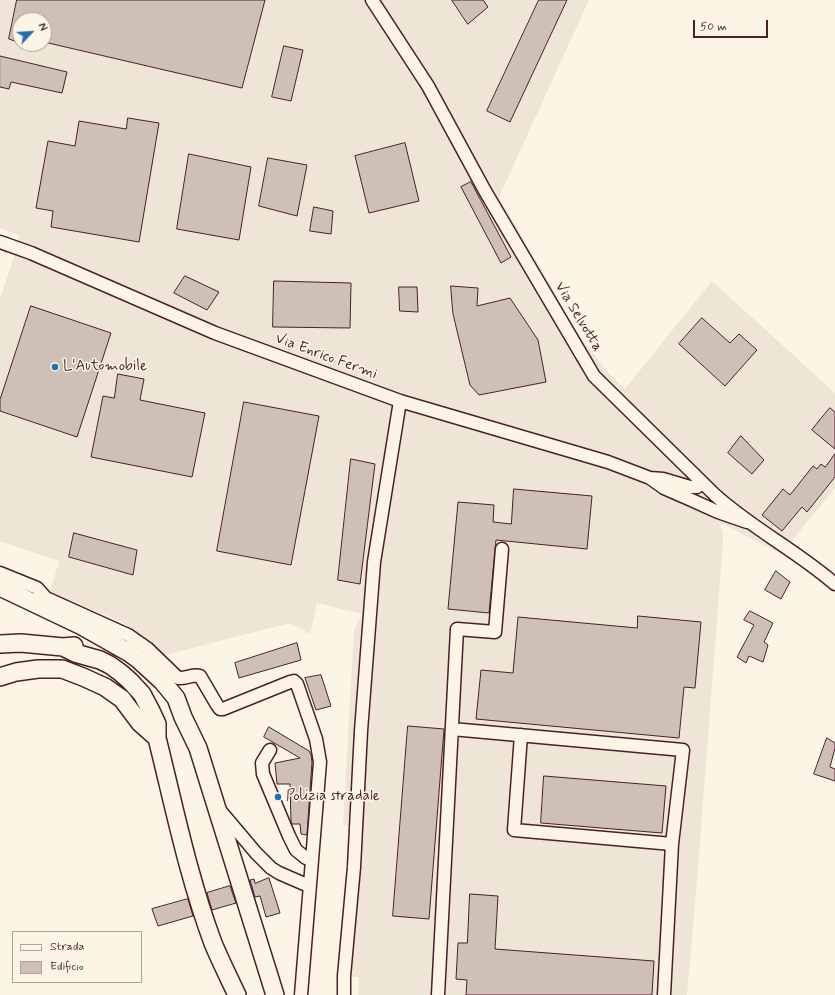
<!DOCTYPE html>
<html>
<head>
<meta charset="utf-8">
<style>
	body { margin:0 }
	#map { position:relative; width:835px; height:995px; overflow:hidden; background:#fcf5e5; font-family:Mynerve,sans-serif }
	canvas { display:block }
	.legend { position:absolute; left:12px; top:931px; width:130px; height:52px; box-sizing:border-box; background:#fcf5e5; border:1px solid #b59f9b; margin:0; padding:5px 7px; list-style:none; font-size:12px; color:#4a1f2b }
	.legend li { display:flex; align-items:center; gap:8px; height:20px }
	.legend b { width:20px; border:1px solid #b59f9b }
	.north { position:absolute; left:12px; top:12px; width:40px; height:40px; box-sizing:border-box; background:#fcf5e5; border:1px solid #b59f9b; border-radius:50%; rotate:65deg; font-size:11px; font-weight:700; line-height:16px; text-align:center; color:#4a1f2b }
	.north::after { content:''; display:block; margin:auto; width:14px; height:18px; background:#1f6fb2; clip-path:polygon(50% 0,100% 100%,50% 72%,0 100%) }
	.scale { position:absolute; left:693px; top:20px; width:75px; height:18px; box-sizing:border-box; border:2px solid #4a1f2b; border-top:0; padding-left:5px; font-size:12px; line-height:14px; white-space:nowrap; color:#4a1f2b; -webkit-text-stroke:3px #fcf5e5; paint-order:stroke }
</style>
</head>
<body>
<div id="map">
<canvas width="835" height="995"></canvas>
<ul class="legend">
<li><b style="height:5px;background:#fcf5e5"></b>Strada</li>
<li><b style="height:11px;background:#cfc0b7"></b>Edificio</li>
</ul>
<div class="north">N</div>
<div class="scale">50 m</div>
</div>
<script>
const ctx = document.querySelector('canvas').getContext('2d');
ctx.lineJoin = 'round';
function fillPath(path, color) { ctx.fillStyle = color; ctx.fill(path, 'evenodd'); }
function trace(path, color, width, dash) { ctx.strokeStyle = color; ctx.lineWidth = width; ctx.lineCap = dash ? 'butt' : 'round'; ctx.setLineDash(dash || []); ctx.stroke(path); }
function write(font, color, halo, rows, align = 'center') {
  ctx.font = font + ' Mynerve,sans-serif'; ctx.lineWidth = 3; ctx.setLineDash([]); ctx.textBaseline = 'middle'; ctx.strokeStyle = halo; ctx.fillStyle = color; for (const [text, x, y, turn = 0] of rows) {
    ctx.save(); ctx.translate(x, y); ctx.rotate((+turn || 0) * Math.PI / 180); ctx.textAlign = isNaN(turn) ? turn : align; if (halo) ctx.strokeText(text, 0, 0); ctx.fillText(text, 0, 0); ctx.restore();
  }
}
fillPath(new Path2D(`
	M0,0H589L499,197L578,333L604,368L625,389L712,281L835,393V488L781,554L719,522L723,532V542L697,880L687,995H358L359,977L340,976L349,868L351,826L343,825L354,630L362,614L317,603L310,634L290,623L165,655L122,622L50,592L59,561L0,541V299L14,257L19,235L0,228ZM20,20H44V44H20Z`), '#eee5d7');
const building = new Path2D(`
	M17,0H265L242,88L44,42V20H20V43L9,39Z
	M452,0H483L488,7L468,24Z
	M539,0H567L510,122L487,111Z
	M284,46L303,50L291,101L272,97Z
	M0,56L67,72L62,93L11,82L9,89L0,87Z
	M128,118L159,123L139,242L51,227L53,211L36,208L48,141L75,146L79,121L126,129Z
	M405,143L419,201L369,213L355,156Z
	M189,154L251,167L239,240L177,229Z
	M268,158L307,165L297,216L259,206Z
	M471,182L511,257L501,263L461,187Z
	M314,207L333,211L331,234L310,231Z
	M185,276L219,292L207,310L174,293Z
	M274,281L351,283L350,328L273,327Z
	M451,286L478,288L477,306L510,298L538,340L546,382L479,395L470,385L453,314Z
	M399,287H417L418,312L400,311Z
	M31,306L111,333L77,437L0,411V400Z
	M702,318L730,343L739,334L757,350L725,386L679,344Z
	M118,374L144,379L140,400L205,413L192,477L91,457L103,396L114,398Z
	M244,402L319,416L291,565L217,551Z
	M830,408L835,412V449L812,430Z
	M741,436L764,460L752,474L728,453Z
	M835,454V477L807,512L802,507L782,531L762,515L783,489L790,495L813,466L817,469L821,464L825,467Z
	M351,459L375,464L360,584L338,580Z
	M514,489L592,496L587,549L496,540L489,613L448,609L458,502L494,505L493,522L511,524Z
	M74,533L137,550L133,575L69,557Z
	M776,571L790,582L781,599L765,590Z
	M750,611L773,623L764,642L768,645L763,662L749,656L746,663L737,657L754,625L744,620Z
	M638,616L701,622L695,688L684,687L679,738L476,719L481,670L513,673L518,617L637,628Z
	M297,643L301,660L239,678L235,663Z
	M321,675L331,706L316,710L305,678Z
	M408,726L444,729L429,919L393,916Z
	M269,727L309,751L311,755L312,762L307,835L301,834L300,824H292L291,821L290,784H277L275,763L300,758L264,737Z
	M827,738L835,743V748L830,767L835,769V781L814,774Z
	M544,776L666,786L662,833L541,823Z
	M269,878L280,913L266,917L260,896L255,897L250,880L254,879L255,883Z
	M230,886L236,903L212,910L207,893Z
	M470,894L498,896L495,949L654,961L652,995H466L467,980L456,979L458,943H467Z
	M188,899L193,916L158,926L152,909Z`);
fillPath(building, '#cfc0b7');
trace(building, '#4a1f2b', 1);
const minor = new Path2D(`
	M372,0L428,86L485,191L594,376L715,495C753,529 797,551 835,584
	M0,242L31,253L215,333L400,401L608,462L650,478L664,488L687,498L718,512L747,522
	M650,478L663,479L690,487H697L702,483
	M0,573L37,588L46,598L128,635L148,649L178,678C186,679 192,674 200,676L217,705L220,709H223L290,682L294,681L297,684L316,739L320,762L301,995
	M452,729L683,750L672,844L514,830L521,735
	M270,750L262,763L263,774L289,836L296,850L306,858L312,859
	M218,808L256,853L271,868L279,873L309,886
	M344,995V976L354,867L361,731L374,562L400,401
	M438,995L457,629L495,632L502,549
	M664,995L672,844`);
const highway = new Path2D(`
	M0,587L82,626L128,652L139,660L162,681L176,698L183,717L198,748L275,995
	M0,644L21,643L63,647L74,646
	M63,647L75,653L100,660L110,665L121,673L130,681L142,694L151,711L157,724V738C174,806 188,876 213,943C220,960 229,978 237,995
	M0,677L16,672L38,669H62L83,677L105,687L122,699L140,723L157,738`);
trace(minor, '#4a1f2b', 15);
trace(highway, '#4a1f2b', 20);
trace(minor, '#fcf5e5', 12);
trace(highway, '#fcf5e5', 17);
for (const [x, y, r, color] of [
	[55,367,4,"#1f6fb2"],
	[278,797,4,"#1f6fb2"]
]) { const dot = new Path2D(); dot.arc(x, y, r, 0, 2 * Math.PI); ctx.fillStyle = color; ctx.fill(dot); trace(dot, '#fcf5e5', 1.5); }
write('15px', '#4a1f2b', '#fcf5e5', [
	["Via Selvotta",578,317,59],
	["Via Enrico Fermi",326,357,20]
]);
write('15px', '#4a1f2b', '#fcf5e5', [
	["L'Automobile",63,367],
	["Polizia stradale",286,797]
], 'left');
</script>
</body>
</html>
